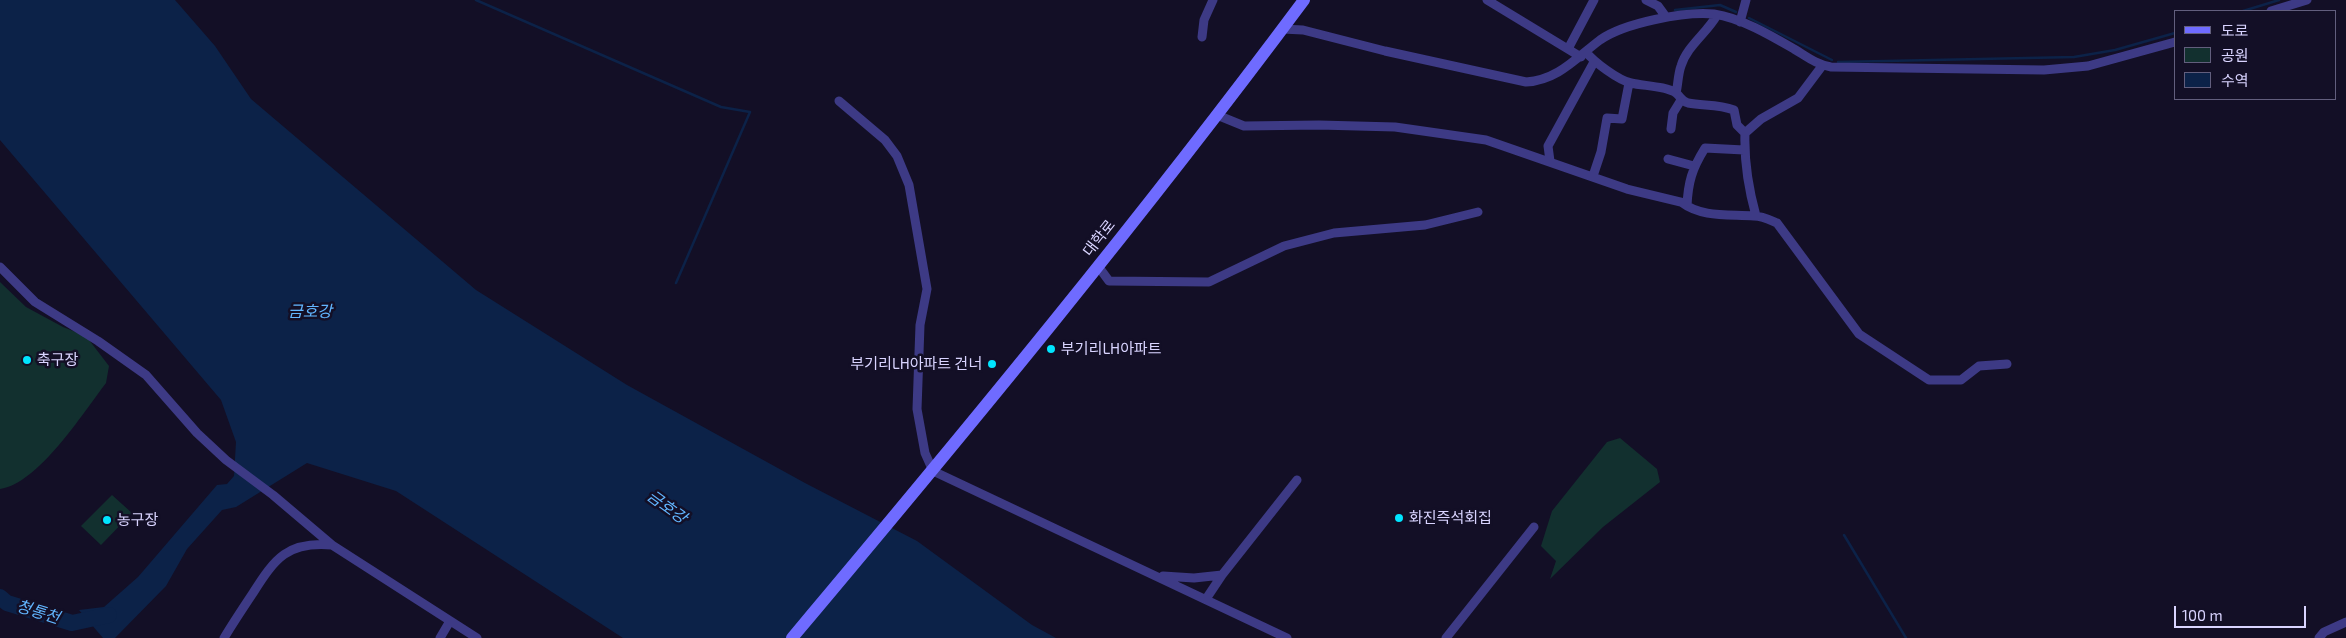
<!DOCTYPE html>
<html>
<head>
<meta charset="utf-8">
<style>
	body { margin:0 }
	#map { position:relative; width:2346px; height:638px; overflow:hidden; background:#130f26; font-family:"Exo 2","Noto Sans KR",sans-serif }
	canvas { display:block }
	.legend { position:absolute; left:2174px; top:10px; width:162px; height:90px; box-sizing:border-box; background:#130f26; border:1px solid #625e7d; margin:0; padding:6px 9px; list-style:none; font-size:15px; color:#d9d4ff }
	.legend li { display:flex; align-items:center; gap:10px; height:25px }
	.legend b { width:25px; border:1px solid #625e7d }
	.scale { position:absolute; left:2174px; top:606px; width:132px; height:22px; box-sizing:border-box; border:2px solid #d9d4ff; border-top:0; padding-left:6px; font-size:15px; line-height:18px; white-space:nowrap; color:#d9d4ff; -webkit-text-stroke:4px #130f26; paint-order:stroke }
</style>
</head>
<body>
<div id="map">
<canvas width="2346" height="638"></canvas>
<ul class="legend">
<li><b style="height:6px;background:#6f6bff"></b>도로</li>
<li><b style="height:14px;background:#12302f"></b>공원</li>
<li><b style="height:14px;background:#0c2248"></b>수역</li>
</ul>
<div class="scale">100 m</div>
</div>
<script>
const ctx = document.querySelector('canvas').getContext('2d');
ctx.lineJoin = 'round';
function fillPath(path, color) { ctx.fillStyle = color; ctx.fill(path, 'evenodd'); }
function trace(path, color, width, dash) { ctx.strokeStyle = color; ctx.lineWidth = width; ctx.lineCap = dash ? 'butt' : 'round'; ctx.setLineDash(dash || []); ctx.stroke(path); }
function write(font, color, halo, rows, align = 'center') {
  ctx.font = font + ' "Exo 2","Noto Sans KR",sans-serif'; ctx.lineWidth = 5; ctx.setLineDash([]); ctx.textBaseline = 'middle'; ctx.strokeStyle = halo; ctx.fillStyle = color; for (const [text, x, y, turn = 0] of rows) {
    ctx.save(); ctx.translate(x, y); ctx.rotate((+turn || 0) * Math.PI / 180); ctx.textAlign = isNaN(turn) ? turn : align; if (halo) ctx.strokeText(text, 0, 0); ctx.fillText(text, 0, 0); ctx.restore();
  }
}
fillPath(new Path2D(`
	M0,282L26,307L63,327L86,336L109,366L106,383C83,413 38,484 0,489Z
	M1620,438L1657,469L1660,482L1603,527L1550,579L1556,561L1541,546L1552,511L1607,442Z
	M112,495L132,513L101,545L81,526Z`), '#12302f');
fillPath(new Path2D(`
	M0,0H175L215,46L251,99L476,290L627,385L805,483L917,541L1032,625L1056,638H623L396,491L307,463L236,507L222,510L187,549L166,586L115,638H103L79,610L104,607L138,577L217,485L227,484L234,476L236,442L221,400L0,140Z`), '#0c2248');
trace(new Path2D(`
	M476,0L721,107L750,112L676,283
	M1675,10L1720,5L1736,12
	M2243,11L2279,0
	M1749,18L1832,60
	M1838,62L2074,57L2115,50L2175,33
	M1844,535L1906,638`), '#0c2248', 2.5);
trace(new Path2D(`
	M0,597L7,603L72,623L109,615`), '#0c2248', 16);
trace(new Path2D(`
	M1487,0L1581,57
	M1646,0L1658,6L1666,17
	M2271,11L2307,0
	M1740,22L1746,0
	M1282,29L1303,30L1385,51L1526,82C1558,80 1576,58 1600,40C1624,23 1685,11 1714,14C1741,18 1770,35 1794,49C1806,56 1817,65 1831,67L2044,70L2088,66L2175,42
	M1202,37L1204,20L1213,0
	M1568,49L1594,0
	M1586,52C1594,62 1618,80 1631,83C1643,86 1666,86 1676,93C1681,97 1681,101 1688,103C1703,106 1718,104 1734,110L1737,125L1745,133
	M1676,93C1678,85 1678,74 1681,66C1687,46 1707,33 1717,15
	M839,101L885,140L897,156L909,185L927,289L920,325L917,409L925,453L933,471L1287,638
	M1217,115L1244,126L1319,125L1395,127L1486,140L1627,189L1681,202C1702,218 1729,214 1754,216C1762,216 1770,220 1777,223L1859,334L1929,380H1961L1979,366L2007,364
	M1671,129L1673,113L1681,100
	M1668,159L1694,166
	M1550,161L1548,146L1594,62
	M1593,176L1601,152L1607,118L1622,119L1629,83
	M1687,206C1688,182 1692,169 1705,148L1744,150
	M1756,216C1748,187 1744,162 1745,133L1761,119L1798,98L1822,66
	M1098,266L1109,281L1209,282L1284,246L1334,233L1425,225L1478,212
	M0,267L35,302L98,341L146,375L197,433L226,460L273,495L332,545
	M1163,576L1194,578L1222,575
	M1206,599L1222,575L1297,480
	M224,638C233,623 243,608 253,593C275,558 288,541 332,545L477,638
	M440,638L450,621
	M1446,638L1534,527
	M2319,638L2324,632L2346,622`), '#3d3a85', 9);
trace(new Path2D(`
	M792,638C967,430 1141,219 1304,0`), '#6f6bff', 12);
for (const [x, y, r, color] of [
	[1051,349,5,"#00e5ff"],
	[27,360,5,"#00e5ff"],
	[992,364,5,"#00e5ff"],
	[1399,518,5,"#00e5ff"],
	[107,520,5,"#00e5ff"]
]) { const dot = new Path2D(); dot.arc(x, y, r, 0, 2 * Math.PI); ctx.fillStyle = color; ctx.fill(dot); trace(dot, '#130f26', 2); }
write('15px', '#d9d4ff', '#130f26', [
	["대학로",1099,238,-52]
]);
write('15px', '#d9d4ff', '#130f26', [
	["부기리LH아파트",1061,349],
	["축구장",37,360],
	["부기리LH아파트 건너",982,364,"right"],
	["화진즉석회집",1409,518],
	["농구장",117,520]
], 'left');
write('italic 16px', '#62b6ff', '#130f26', [
	["금호강",310,312],
	["금호강",667,507,36],
	["청통천",38,612,17]
]);
</script>
</body>
</html>
